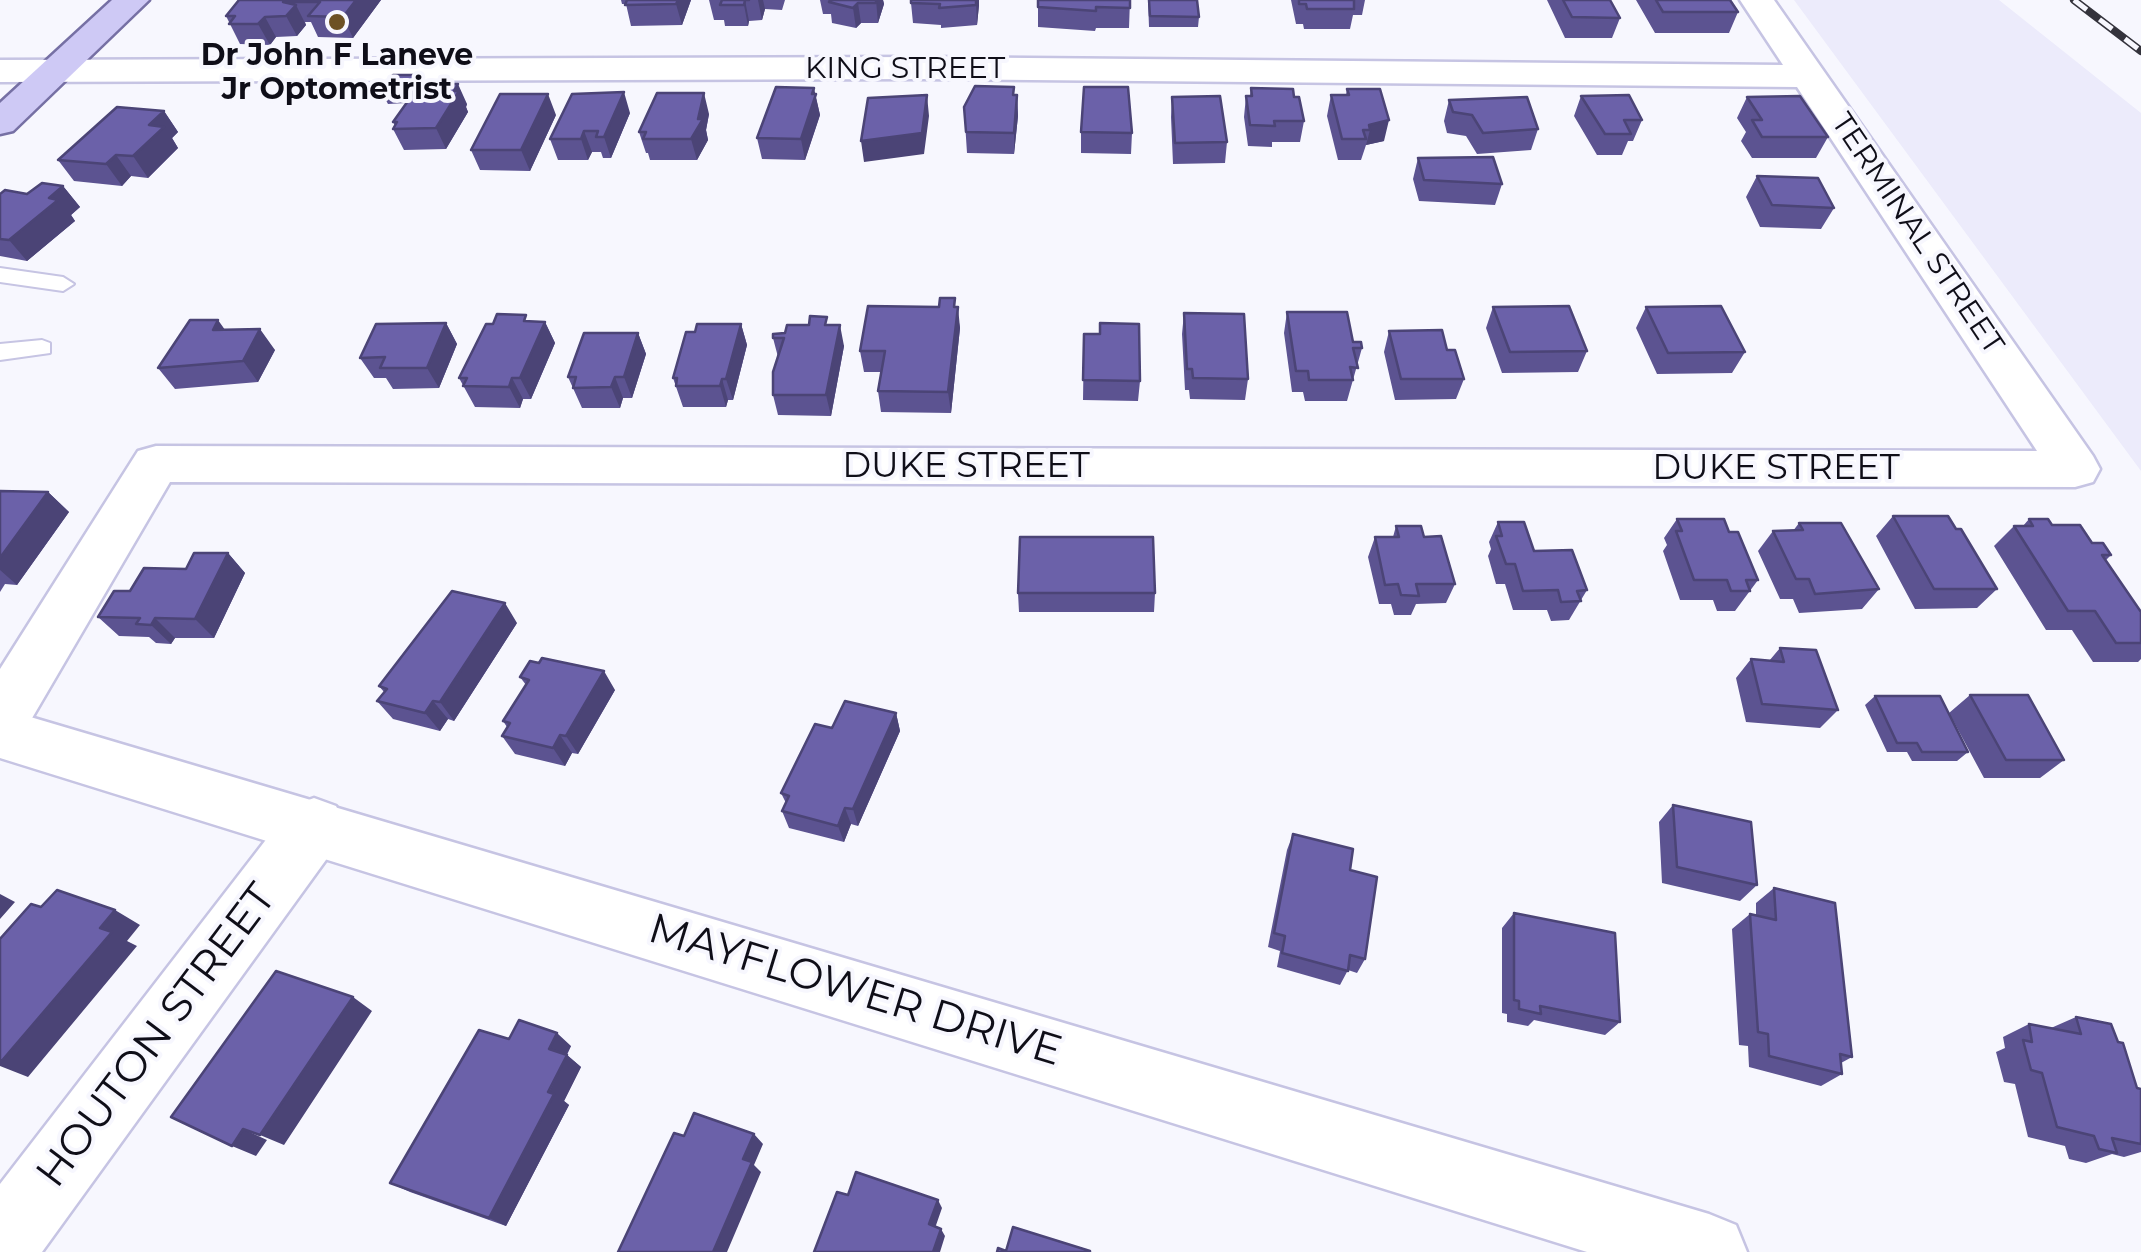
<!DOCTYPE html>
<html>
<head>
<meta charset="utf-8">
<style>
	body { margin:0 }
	canvas { display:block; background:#f7f7fe }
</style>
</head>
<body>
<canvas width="2141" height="1252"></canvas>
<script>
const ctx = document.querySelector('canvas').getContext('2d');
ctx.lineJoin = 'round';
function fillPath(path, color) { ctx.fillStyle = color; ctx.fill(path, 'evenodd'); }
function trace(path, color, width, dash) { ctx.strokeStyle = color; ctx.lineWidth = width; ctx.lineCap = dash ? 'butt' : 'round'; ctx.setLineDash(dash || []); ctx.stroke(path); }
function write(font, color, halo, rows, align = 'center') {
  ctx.font = font + ' Montserrat,sans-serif'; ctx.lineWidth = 8; ctx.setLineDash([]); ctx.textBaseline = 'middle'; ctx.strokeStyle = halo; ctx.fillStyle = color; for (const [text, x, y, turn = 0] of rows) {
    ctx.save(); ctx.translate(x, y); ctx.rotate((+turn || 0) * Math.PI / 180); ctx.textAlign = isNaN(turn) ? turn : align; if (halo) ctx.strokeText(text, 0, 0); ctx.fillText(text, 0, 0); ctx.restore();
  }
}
fillPath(new Path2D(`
	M1794,0H1999L2141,113V471Z`), '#ecebfb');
const service = new Path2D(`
	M0,268L63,277L74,284L63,291L0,282Z
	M42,340L50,343V353L0,360V344Z`);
const minor = new Path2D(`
	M1740,0H1774L2093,456L2100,469L2093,482L2075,487L170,482L21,737L0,744V669L138,451L156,446L2037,451L1797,87L921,79L0,82V60L921,57L1783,65Z
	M314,798L336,806L345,826L336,846L42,1252H0V1184L292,806Z`);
const tertiary = new Path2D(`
	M0,708L1709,1214L1736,1225L1747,1252H1587L0,758Z`);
const primary = new Path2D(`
	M112,0H149L13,131L0,134V103Z`);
trace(service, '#c6c4e3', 4);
trace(minor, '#c6c4e3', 5);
trace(tertiary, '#c6c4e3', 5);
trace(primary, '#7670a4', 5);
fillPath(service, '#fff');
fillPath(minor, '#fff');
fillPath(tertiary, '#fff');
fillPath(primary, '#cec9f5');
const rail = new Path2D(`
	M2074,0L2141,51`);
trace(rail, '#34333c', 8);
trace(rail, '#f7f7fe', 5, [16]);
fillPath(new Path2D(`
	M239,0H381L353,38L318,37L311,22H305L306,25L297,36L276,37L270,45L240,44L226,16Z
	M621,0H691L682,25L631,26L626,4H622Z
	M709,0H785L782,10L765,9L762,20L749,21L748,26H725L724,20H714Z
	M820,0H883L884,4L878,23H861L856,28L832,23L831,14H823Z
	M1038,0H1130L1129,28H1096L1095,31L1038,27Z
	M1148,0H1197L1199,17L1198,27H1149Z
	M1291,0H1365L1362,15H1353L1350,29H1304L1303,24H1296Z
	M1547,0H1610L1620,18L1612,38H1565Z
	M1636,0H1730L1738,12L1729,33H1655Z
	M911,3L979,5L977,25L941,28V25L913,23Z
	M421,75L425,84L467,104L466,107L468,112L446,149L404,150L393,129L395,126L393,122L406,103L388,104L382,93Z
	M1251,88L1294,97L1304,121L1300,142H1272V147L1248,146L1244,117L1246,96H1250Z
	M1347,89L1384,141L1366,145L1361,160H1338L1327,116L1331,95H1346Z
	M815,94L820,115L805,160L762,159L757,138Z
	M1014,95H1017L1018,116L1014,154L967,153L964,107Z
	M1581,96L1642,120L1633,141H1628L1622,155H1597L1574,116Z
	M1172,97L1227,142L1225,163L1173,164L1171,117Z
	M1747,97L1828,137L1816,158H1752L1741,141L1746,132L1737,118Z
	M1449,100L1538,129L1531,150L1477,154L1466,136L1447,133L1444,121Z
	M164,111L178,132L172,138L178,148L148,178L131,176L122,186L74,181L58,160Z
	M630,113L611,158H603L601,152H592L588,160H558L550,139Z
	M709,114L706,130L708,140L697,160H650L648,153H646L639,132Z
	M556,115L530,171L480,170L471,150Z
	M1081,132L1132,133L1131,154L1081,153Z
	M1418,158L1502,184L1495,205L1419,201L1413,179Z
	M1757,176L1834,208L1821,229L1760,227L1746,197Z
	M63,186L80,207L71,215L75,221L27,261L0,256V194H27Z
	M939,307H956L960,328L951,413L881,412L878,391L881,372H864L860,351Z
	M1493,307L1587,351L1578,372L1502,373L1486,328Z
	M1646,307L1745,352L1732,373L1657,374L1636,328Z
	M1287,312L1353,342L1362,348L1347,401H1305L1303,392H1292L1284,333Z
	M1184,313L1248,379L1245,400L1190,399L1189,390H1185L1182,334Z
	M530,322H545L555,343L531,399H523L520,408L475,407L459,378Z
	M446,323L457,344L439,388L393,389L386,378H374L360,358Z
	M741,324L747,345L733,400H728L726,407H683L673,378L695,332Z
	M829,325L844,346L831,416L778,415L773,395L778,357L773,338L785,333Z
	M225,330L275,350L258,382L175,389L158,368Z
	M1389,331L1447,350L1464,379L1456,399L1395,400L1384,352Z
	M638,333L646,354L632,398H623L620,408H582L568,377Z
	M1084,334H1100L1140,381L1138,401L1083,400Z
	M0,491L48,492L69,512L17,585L5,584L0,592Z
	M1893,516L1997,589L1977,608L1915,609L1876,536Z
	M1677,519L1729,532L1758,580L1735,611H1717L1713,600H1680L1663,551L1667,545L1664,538Z
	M2029,519L2052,525L2092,543L2111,555L2106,560L2141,612V659L2138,662H2093L2072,630H2046L1994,546L2014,526H2023Z
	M1498,522L1587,590L1569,620L1551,621L1547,610H1513L1505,584H1496L1488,556L1491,549L1489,542Z
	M1799,523L1879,589L1862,609L1799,613L1793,599H1780L1758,551L1773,531H1793Z
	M1396,526L1424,537L1455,584L1446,603L1416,604L1411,615H1394L1391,604H1379L1368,557L1375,537H1393Z
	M228,553L245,573L214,638H175L171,644L156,643L149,637L119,636L98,617L130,591Z
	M1018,593H1155L1154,612H1019Z
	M517,623L454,721L448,719L440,731L393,719L377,701L384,692L379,686Z
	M1780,648L1838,710L1820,728L1746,722L1736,678L1751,659L1769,661Z
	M520,677L615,690L578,754L572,753L565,766L515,754L502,736L507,727L503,721L526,685Z
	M1970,695L2064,760L2040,778H1984L1949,713Z
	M1875,696L1968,752L1957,761H1912L1907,752H1887L1865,705Z
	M896,713L900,731L858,826L851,824L844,842L789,828L782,811L786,803L781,793L832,728Z
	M1673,805L1757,885L1740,901L1662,883L1659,822Z
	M1293,834L1350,870L1365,959L1357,973L1348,970L1340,985L1277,967L1280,951L1268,947L1287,850Z
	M1774,888L1852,1057L1841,1063L1842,1074L1821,1086L1749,1067L1748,1046L1739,1045L1732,929L1750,914L1756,916V903Z
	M1514,913L1620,1022L1605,1035L1534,1020L1528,1026L1507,1022V1014L1502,1013V928Z
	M2076,1017L2137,1088L2141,1089V1152L2124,1157L2112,1154L2086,1163L2069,1159L2065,1146L2028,1137L2015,1084L2004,1082L1996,1052L2005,1048L2003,1037L2029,1024L2051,1028Z
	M509,1039L571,1046L567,1055L581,1067L564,1101L569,1105L506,1226L410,1192L390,1183Z`), '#5c5391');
fillPath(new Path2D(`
	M356,0H381L353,38L343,17Z
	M678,0H691L682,25L676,4Z
	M745,0L749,21L748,26L744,5Z
	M758,0H763L765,9L762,20Z
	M876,0H883L884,4L878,23Z
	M976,0H979V5L977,25Z
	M858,3L861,23L856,28L853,8Z
	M296,5L306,25L297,36L286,16Z
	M265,17L276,37L270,45L258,24Z
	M458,84L467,104L466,107L468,112L446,149L436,128Z
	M814,88L820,115L805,160L801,139Z
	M624,92L630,113L611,158L604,137Z
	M704,93L709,114L706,130L708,140L697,160L691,139L698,119Z
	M548,94L556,115L530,171L521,150Z
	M927,95L929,116L924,154L864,162L861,141Z
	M1017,95L1018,116L1014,154V133Z
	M164,111L178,132L172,138L178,148L148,178L133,156L149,125Z
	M1389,120L1384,141L1366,145L1370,130L1369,125Z
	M584,131L592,152L588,160L581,139Z
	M116,155L131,176L122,186L106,164Z
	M63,186L80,207L71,215L75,221L27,261L9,240L49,198Z
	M958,307L960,328L951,413L948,392Z
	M218,320L233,341L213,330Z
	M545,322L555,343L531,399L520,378Z
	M446,323L457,344L439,388L427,368Z
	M741,324L747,345L733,400L726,379Z
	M840,325L844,346L831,416L826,395Z
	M260,329L275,350L258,382L243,361Z
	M638,333L646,354L632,398L624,377Z
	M615,377L623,398L620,408L611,387Z
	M512,378L523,399L520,408L509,387Z
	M722,379L728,400L726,407L720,386Z
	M48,492L69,512L17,585L0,570V558Z
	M228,553L245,573L214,638L195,619Z
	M505,603L517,623L454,721L440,702Z
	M155,618L175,638L171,644L151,625Z
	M604,671L615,690L578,754L566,736Z
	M433,701L448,719L440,731L425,713Z
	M896,713L900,731L858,826L853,809Z
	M560,735L572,753L565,766L553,748Z
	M845,808L851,824L844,842L838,826Z
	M0,894L15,902L0,919Z
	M115,910L140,925L127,941L137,946L28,1077L0,1066V1063L100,928Z
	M353,997L372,1011L284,1145L260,1135Z
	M557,1033L571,1046L563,1061L549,1049Z
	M567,1055L581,1067L564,1101L569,1105L506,1226L489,1218Z
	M243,1129L267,1140L256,1156L232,1146Z
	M754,1134L763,1144L754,1165L761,1172L727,1252H713L743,1159Z
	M938,1200L942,1208L934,1231L929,1224Z
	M941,1229L945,1236L940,1252H933Z`), '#4b4476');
const building = new Path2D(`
	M239,0H356L343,17L308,16L320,2H283L296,5L286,16L265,17L258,24H229L235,16H226Z
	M627,0H678L676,4L625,5Z
	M722,0H749H745L744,5H720Z
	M830,0H876V3H858L853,8L829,2Z
	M911,0H976V5L939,8L940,4L911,3Z
	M1038,0H1130V8L1096,7V11L1038,7Z
	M1149,0H1197L1199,17L1150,16Z
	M1299,0H1354V9H1307L1306,4H1299Z
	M1563,0H1610L1620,18L1572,17Z
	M1656,0H1730L1738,12H1663Z
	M393,75H421L412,92L382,93Z
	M420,84H458L454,91H459L436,128L393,129L397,122H393Z
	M975,86L1014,87L1013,95H1017L1014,133L966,132L964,107Z
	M776,87L814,88L812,94H816L801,139L757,138Z
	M1084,87H1128L1132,133L1081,132Z
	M1251,88L1293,89L1294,97H1299L1304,121H1274L1275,126L1250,125L1246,96H1252Z
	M1347,89H1380L1389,120L1369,125L1370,130H1363L1366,139H1342L1331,95H1349Z
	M624,92L604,137H596L598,131H584L581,139H550L572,94Z
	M657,93H704L698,119H703L691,139H643L646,132H639Z
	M500,94H548L521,150H471Z
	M927,95L922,133L861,141L868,98Z
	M1629,95L1642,120H1624L1631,134H1605L1581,96Z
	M1220,96L1227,142L1175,143L1172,97Z
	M1800,96L1828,137H1762L1752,120H1762L1747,97Z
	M1527,97L1538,129L1483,133L1472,115L1453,112L1449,100Z
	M117,107L164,111L149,125L164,127L133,156L116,155L106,164L58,160Z
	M1493,157L1502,184L1424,180L1418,158Z
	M1757,176L1818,178L1834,208L1772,205Z
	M42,183L63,186L49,198L58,200L9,240L0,239V194L5,190L27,194Z
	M940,298H955L954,307H958L948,392L878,391L885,351H860L868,306L939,307Z
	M1569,306L1587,351L1510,352L1493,307Z
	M1721,306L1745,352L1668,353L1646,307Z
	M1287,312H1347L1353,342H1361L1362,348H1353L1358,368L1350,367L1353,380H1309L1308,371H1296Z
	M1184,313L1244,314L1248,379L1193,378L1192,369H1187Z
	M497,314L526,315L524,321L545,322L520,378H512L509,387L463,386L467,378H459L486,324H493Z
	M810,316L827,317L825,325H840L826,395H773V372L784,338H773V334L785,333L787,325H809Z
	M190,320H218L213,330L260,329L243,361L158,368Z
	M446,323L427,368H380L385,357L360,358L376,324Z
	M1100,323L1139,324L1140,381L1083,380L1084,334H1100Z
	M697,324H741L726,379H722L720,386H676L677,378H673L686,332H695Z
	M1442,330L1447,350H1455L1464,379H1401L1389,331Z
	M584,333H638L624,377H615L611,387L573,388L576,377H568Z
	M0,491L48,492L0,558Z
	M1893,516H1948L1956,529H1961L1997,589H1934Z
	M1677,519H1724L1729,532H1738L1758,580H1746L1750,591H1731L1727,580H1694L1676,531H1682Z
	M2029,519H2048L2052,525H2080L2092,543H2103L2111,555H2102L2141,612V643H2116L2095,611H2068L2014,526H2033Z
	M1498,522H1524L1534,551L1572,550L1587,590L1577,591L1581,601L1561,602L1558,590L1523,591L1515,564H1506L1496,536H1502Z
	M1799,523H1841L1879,589L1815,594L1809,579H1796L1773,531L1803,530Z
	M1396,526H1421L1424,537L1441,536L1455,584H1416L1419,596L1401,595L1398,584L1385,585L1375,537H1399Z
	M1020,537H1153L1155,593H1018Z
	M194,553H228L195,619L155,618L151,625L136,624L140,618L98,617L114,591H130L144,568L186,569Z
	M452,591L505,603L440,702L433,701L425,713L377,701L387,689L379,686Z
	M1780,648L1816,650L1838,710L1762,704L1751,659L1784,662Z
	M542,658L604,671L566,736L560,735L553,748L502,736L510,723L503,721L529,680L520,677L530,661L539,663Z
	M1970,695H2028L2064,760H2006Z
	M1875,696H1940L1968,752H1922L1917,743H1897Z
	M845,701L896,713L853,809L845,808L838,826L782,811L789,796L781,793L815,724L832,728Z
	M1673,805L1751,822L1757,885L1677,867Z
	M1293,834L1353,849L1350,870L1377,877L1365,959L1350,955L1348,971L1282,953L1285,936L1274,933Z
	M1774,888L1835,903L1852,1057L1840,1054L1842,1074L1769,1056L1768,1034L1758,1032L1750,914L1776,920Z
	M57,890L115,910L100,928L112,932L0,1063V939L31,904L41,907Z
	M1514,913L1615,933L1620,1022L1540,1006L1541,1014L1519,1009V1001L1514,1000Z
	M276,971L353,997L260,1135L243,1129L232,1146L171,1117Z
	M2076,1017L2111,1024L2118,1042L2123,1043L2137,1088L2141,1089V1144L2112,1138L2117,1153L2099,1149L2094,1136L2057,1127L2042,1073L2031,1070L2023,1040L2032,1042L2029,1024L2081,1034Z
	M519,1020L557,1033L549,1049L567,1055L548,1092L554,1094L489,1218L390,1183L479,1030L509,1039Z
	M694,1113L754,1134L743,1159L752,1162L713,1252H618L674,1133L684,1136Z
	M856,1172L938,1200L929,1224L941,1229L933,1252H814L837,1192L848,1195Z
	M1013,1227L1090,1251V1252H997L998,1248L1006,1251Z`);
fillPath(building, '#6b61a9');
trace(building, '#4b4476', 2.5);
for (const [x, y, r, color] of [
	[337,22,10,"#6d5124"]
]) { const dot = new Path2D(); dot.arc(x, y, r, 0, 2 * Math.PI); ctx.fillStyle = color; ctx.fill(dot); trace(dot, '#f7f7fe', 4); }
write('bold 30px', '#0f0e18', '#f7f7fe', [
	["Dr John F Laneve",337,56],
	["Jr Optometrist",337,90]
]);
write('30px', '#0f0e18', '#f7f7fe', [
	["KING STREET",905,69],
	["TERMINAL STREET",1917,234,56]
]);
write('35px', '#0f0e18', '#f7f7fe', [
	["DUKE STREET",966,467],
	["DUKE STREET",1776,469]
]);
write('42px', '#0f0e18', '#f7f7fe', [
	["MAYFLOWER DRIVE",855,991,17],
	["HOUTON STREET",157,1036,-53]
]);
</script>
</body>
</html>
